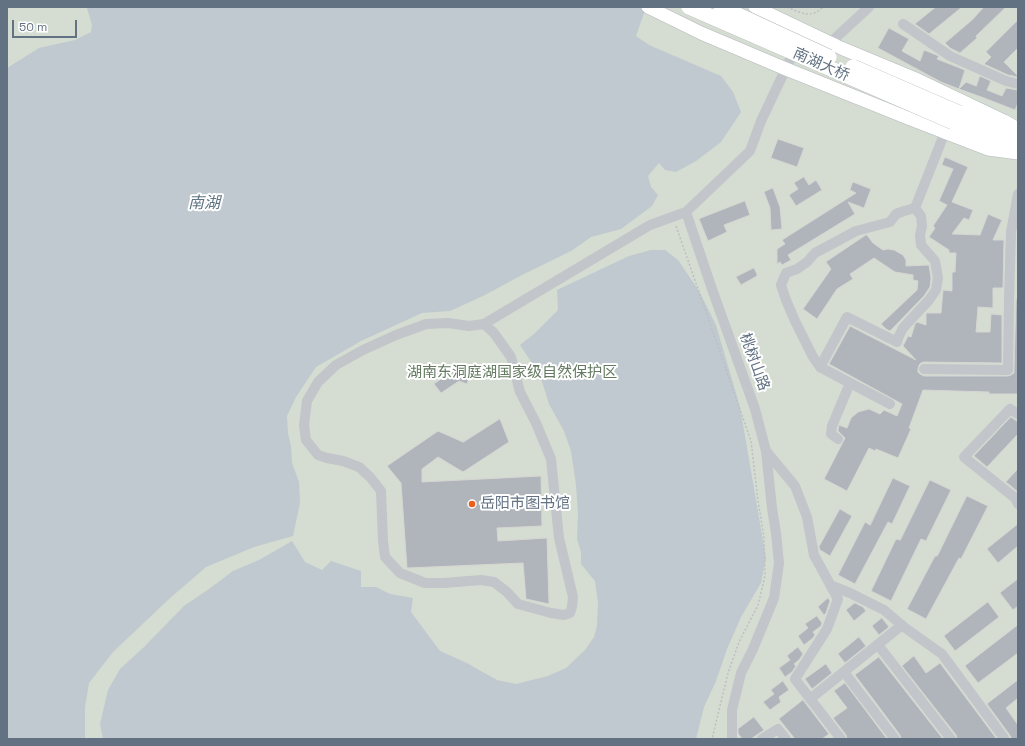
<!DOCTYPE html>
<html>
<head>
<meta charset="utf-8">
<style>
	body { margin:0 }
	#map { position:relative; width:1025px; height:746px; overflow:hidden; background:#f5f5f1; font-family:"Space Grotesk",sans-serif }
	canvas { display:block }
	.frame { position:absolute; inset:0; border:8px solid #627283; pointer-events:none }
	.scale { position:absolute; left:12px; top:20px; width:65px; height:18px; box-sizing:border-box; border:2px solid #627283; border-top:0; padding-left:5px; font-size:12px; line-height:14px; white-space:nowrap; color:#627283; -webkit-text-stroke:3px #fff; paint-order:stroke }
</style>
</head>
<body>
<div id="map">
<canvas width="1025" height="746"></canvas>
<div class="frame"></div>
<div class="scale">50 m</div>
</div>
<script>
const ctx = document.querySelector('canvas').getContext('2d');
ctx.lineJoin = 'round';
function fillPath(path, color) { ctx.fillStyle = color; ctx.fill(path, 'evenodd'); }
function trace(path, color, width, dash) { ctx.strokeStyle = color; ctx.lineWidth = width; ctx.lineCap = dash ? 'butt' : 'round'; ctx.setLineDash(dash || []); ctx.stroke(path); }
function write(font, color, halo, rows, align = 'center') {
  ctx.font = font + ' "Space Grotesk","Noto Sans SC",sans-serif'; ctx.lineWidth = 4; ctx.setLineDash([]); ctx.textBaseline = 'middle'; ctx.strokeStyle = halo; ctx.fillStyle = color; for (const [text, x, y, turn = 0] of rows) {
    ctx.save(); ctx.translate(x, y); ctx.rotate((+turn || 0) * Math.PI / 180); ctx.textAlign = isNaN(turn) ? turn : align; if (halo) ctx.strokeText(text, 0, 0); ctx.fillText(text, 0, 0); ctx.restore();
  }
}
fillPath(new Path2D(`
	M7,7H1018V739H7Z`), '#d5dcd1');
fillPath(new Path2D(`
	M88,7H646L636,36L649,45L721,76L733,92L741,112L721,142L696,161L676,172L665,170L659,163L648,176L651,187L658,195L652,206L621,229L591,237L571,251L520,276L483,296L450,311L422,313L361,341L316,367L296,397L287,416L288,433L291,446L292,463L299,482L300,503L293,536L254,547L206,567L169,599L113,652L89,683L85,707V739H7V68L39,48L75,40L91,32L92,25L87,8Z
	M651,250H665L678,260L699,291L716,325L740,407L766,558L761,583L741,617L727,649L716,681L704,707L696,739H103L100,724L108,690L120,669L144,647L184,606L209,589L233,571L259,560L292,541L305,562L322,570L331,561L361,571V587H376L390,594L413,598L411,612L440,651L467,663L479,670L497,680L516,684L548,676L566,668L585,650L594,637L597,626L598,603L595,581L581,564V552L577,539L578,514L576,485L571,451L564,431L549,404L540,375L520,345L534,334L558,310L557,290L629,256Z`), '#c0c9cf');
const building = new Path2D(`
	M936,7H962L929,34L915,24Z
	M984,7H1006L976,36L977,38L960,53L950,48L945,43L972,20Z
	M1018,20V48L1004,62L1018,76V77L1008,75L984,64L991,57L986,52Z
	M889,28L909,39L902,51L920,61L924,50L939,56L937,59L965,70L959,89L941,82L878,48Z
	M980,76L991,81L987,90L1002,96L1006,88L1018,90V103L1015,110L984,98L959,89L966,82L976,86Z
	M778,139L804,148L797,167L771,158Z
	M945,157L968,167L952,202L973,210L969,220L964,218L952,234L980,235L988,214L1002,220L993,240H1004L1003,288H993V308L978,307L976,332H990L991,314L1002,315V363L924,362L921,363L919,365L918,369V372L920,374L924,376H1008L1011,375L1014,373V370L1016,299H1018V394H989V392L923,390L909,428L911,429L898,458L876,449L875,451L869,448L847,491L824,479L845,438L838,431L839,425L847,428L851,418L858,412L869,409L880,414L884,410L897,416L902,404L829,364L850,326L916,360L903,346L908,336L911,337L915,324L917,322L926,325V313H941L943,290L952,291V272H955L956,253H949V250L929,237L935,228L933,226L947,205L939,201L953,169L942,165Z
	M804,177L809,185L816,180L822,190L796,206L789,195L798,189L794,183Z
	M853,182L871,189L864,208L848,202L855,214L788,255L791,260L782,265L780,262L777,264V249L785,244L782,240L856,193L850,190Z
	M773,188L780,207L782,229L771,230L770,208L764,192Z
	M745,201L750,215L724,225L727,232L708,241L699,219Z
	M866,235H867L873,243L883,250L888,249L894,250L903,255L906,260V266L929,265L931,278L930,287L924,296L890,331L886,329L881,324L917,290L918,281L913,280V275L895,272L874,258L850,274L853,279L837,289L817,319L803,309L831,269L826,262Z
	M754,268L757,274V276L741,285L736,277Z
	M458,368L471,372L467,384L459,381L441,393L434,384Z
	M1011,417L1018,422V434L987,467L974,456Z
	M500,419L509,442L463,472L438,457L422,469V482L541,476L542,526L497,528L498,541L547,538L549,604L526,599L523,563L407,568L401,483L387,466L438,431L463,442Z
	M1018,469V492L1006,482Z
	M893,478L910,486L892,524L888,522L855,584L838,575L865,522L870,525Z
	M930,480L951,490L926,541L921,539L891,601L871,591L896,539L900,540Z
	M967,496L988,506L961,559L959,558L926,619L907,609L935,556H937Z
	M840,509L852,516L830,556L820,550L819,547Z
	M1018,524V546L998,563L987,549Z
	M1018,579V606L1013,610L1000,593Z
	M828,598L830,601L826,613L824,615L818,607Z
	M988,602L999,617L955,651L944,636Z
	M855,603L863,607L866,611L854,621L846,610Z
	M817,616L822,623L821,626L813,632L815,635L813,638L804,645L798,636L808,628L805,624Z
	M882,618L889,627L879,635L872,626Z
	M1018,625V653L978,683L965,666Z
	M859,637L866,646L845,663L838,654Z
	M798,647L803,654L799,660L794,664L796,666L792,672L785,677L779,668L790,660L787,656Z
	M914,656L926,673L940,663L996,738V739H957L956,735L902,666Z
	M879,657L892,674L943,739H901L900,735L855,675Z
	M826,664L832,673L812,689L805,679Z
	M1018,680V698L1006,708L1018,725V739H1012L1009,734L987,704Z
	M783,681L789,690L779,697L781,702L770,710L763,702L774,694L771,690Z
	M845,683L887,739H847L846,735L833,718L847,708L834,691Z
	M803,700L829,734L822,739H795L779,719Z
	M754,717L764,730L751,739H742L738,733V729Z`);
fillPath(building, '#afb5bb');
trace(building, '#d6d6d3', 1);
const major = new Path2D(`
	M648,7L701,33L786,69L908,118L988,149L1018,153
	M755,7L841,48L918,80L1004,121L1018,129`);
const highway = new Path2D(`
	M959,113L1018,136
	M953,122L986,135L1018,150`);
trace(major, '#b5b9bd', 14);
trace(highway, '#b6b9bc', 16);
trace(new Path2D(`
	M787,7C801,13 811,19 823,7
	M676,226L751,441L758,501L764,537L765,576L758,605L739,642L728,673L712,739`), '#bebfc1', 1.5, [2, 2]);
trace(new Path2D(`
	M903,24L950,56L1006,81L1018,84
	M830,43L869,7
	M484,324L494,333L511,357L520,392L536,423L551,459L559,538L573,597L572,607L570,613L564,615L551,613L518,604L507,592L494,582L481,580L444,583H425L400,573L385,557L383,541L381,491L370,477L359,467L343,461L327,458L318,455L306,440L304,425L307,401L318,382L336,365L363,350L396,335L426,324L448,323L469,326L484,324L650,225L686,212
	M820,367L847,317L897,342L898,338L903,328L929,300L936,290L938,278L935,261L921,245L920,235L922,226L921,216L915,208
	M924,369L1008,370L1009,299L1011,232L1018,194
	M850,383L890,404
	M1018,414L1010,409L964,457L1015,498L1018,504
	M838,439L831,434L832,426L850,383L820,367L813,357L795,321L786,300L781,285L786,273L797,269L807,262L815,253L856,231L890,222L896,214L904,211L915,208L945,132
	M766,451L795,486L807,517L814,555L838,599L827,629L795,679L841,739
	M830,585L850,593L884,610L904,627L942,654L1004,738L1002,739
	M878,645L951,739
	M844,672L895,739
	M810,699L902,625
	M732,739V710L741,673L753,649L774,598L779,563L776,533L772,508L766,451L755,409L712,289L686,212L750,151L761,121L796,47
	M762,739L778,729L786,739`), '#c2c5c9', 10);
trace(major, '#fff', 13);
trace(highway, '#fff', 15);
const highwayBridge = new Path2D(`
	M689,7L953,122
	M721,7L829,57
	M853,67L959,113`);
trace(highwayBridge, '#b6b9bc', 16, []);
trace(highwayBridge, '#fff', 15);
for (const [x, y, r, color] of [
	[472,504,4,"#eb5e1b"]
]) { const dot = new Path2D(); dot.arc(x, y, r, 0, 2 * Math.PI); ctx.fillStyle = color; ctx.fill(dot); trace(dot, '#fff', 1.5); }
write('15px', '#627283', '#fff', [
	["南湖大桥",821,65,24],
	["桃树山路",754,362,70]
]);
write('15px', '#647a61', '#fff', [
	["湖南东洞庭湖国家级自然保护区",512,373]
]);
write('15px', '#627283', '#fff', [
	["岳阳市图书馆",480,504]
], 'left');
write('italic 16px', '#5e7481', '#fff', [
	["南湖",204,204]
]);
</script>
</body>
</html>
